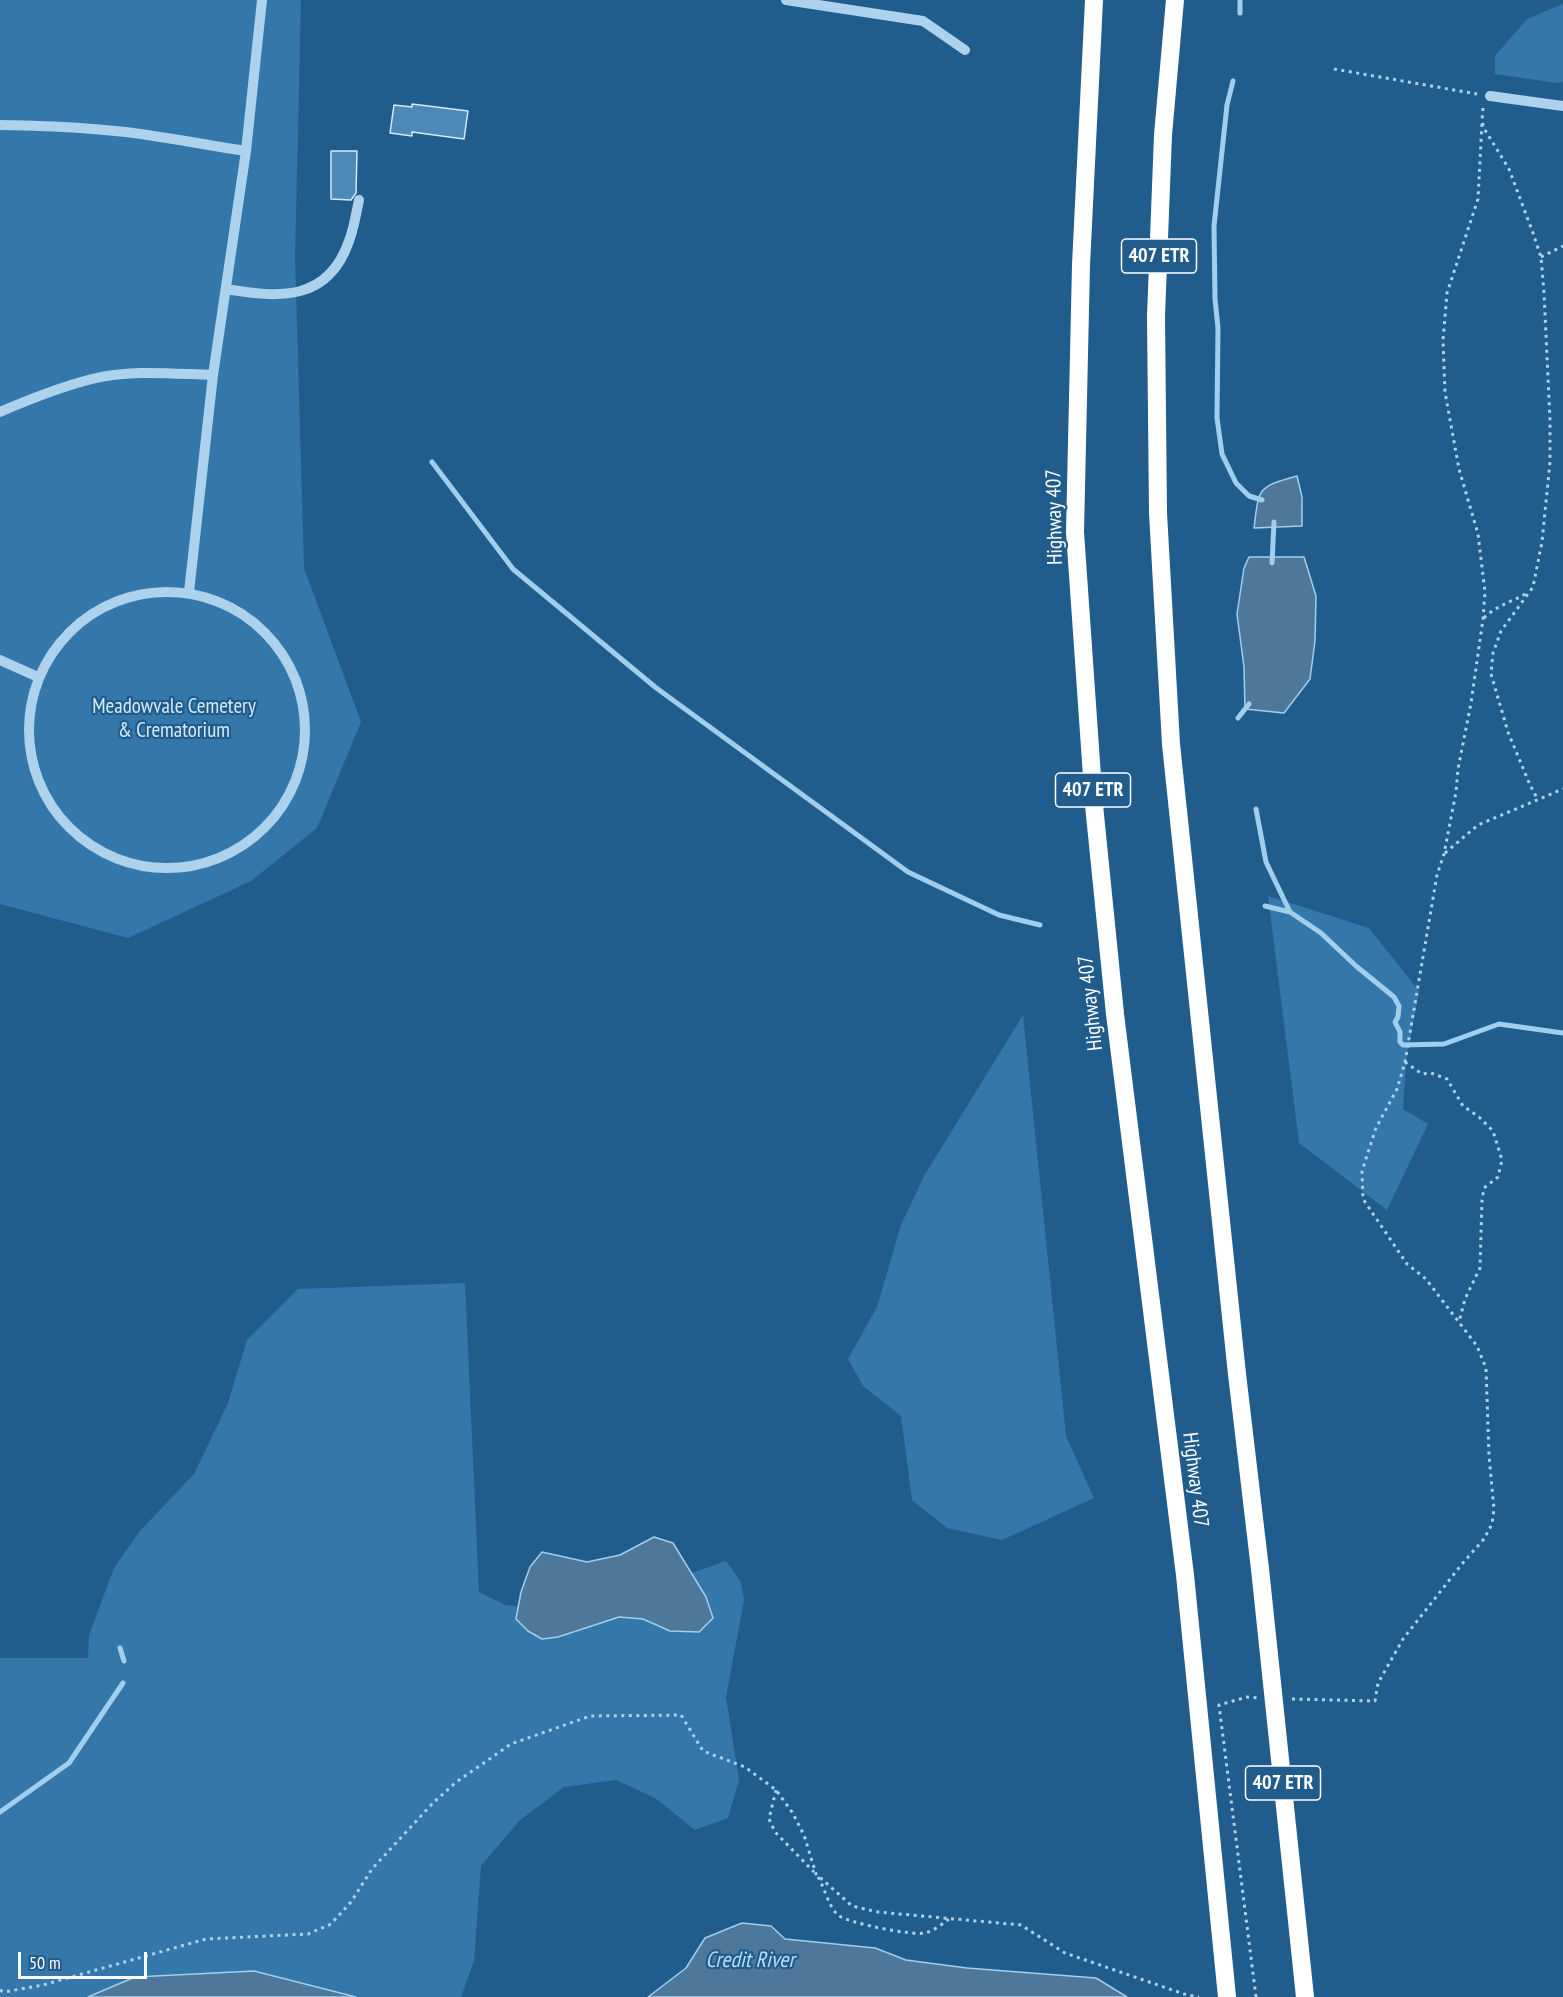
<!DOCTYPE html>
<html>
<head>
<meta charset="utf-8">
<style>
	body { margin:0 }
	#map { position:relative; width:1563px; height:1997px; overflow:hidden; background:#205d8d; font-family:"PT Sans Narrow",sans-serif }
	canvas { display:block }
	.scale { position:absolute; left:18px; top:1952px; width:129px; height:27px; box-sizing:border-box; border:3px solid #fff; border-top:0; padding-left:8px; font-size:18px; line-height:21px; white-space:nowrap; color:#fff; -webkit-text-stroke:4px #205d8d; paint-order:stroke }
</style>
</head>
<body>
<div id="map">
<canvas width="1563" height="1997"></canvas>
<div class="scale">50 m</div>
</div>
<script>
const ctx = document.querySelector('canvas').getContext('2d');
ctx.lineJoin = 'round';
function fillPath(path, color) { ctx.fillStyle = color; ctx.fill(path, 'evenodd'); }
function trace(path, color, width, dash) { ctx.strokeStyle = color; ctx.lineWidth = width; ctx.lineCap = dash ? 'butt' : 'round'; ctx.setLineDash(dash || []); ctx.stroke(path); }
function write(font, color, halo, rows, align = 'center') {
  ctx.font = font + ' "PT Sans Narrow",sans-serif'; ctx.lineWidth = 4.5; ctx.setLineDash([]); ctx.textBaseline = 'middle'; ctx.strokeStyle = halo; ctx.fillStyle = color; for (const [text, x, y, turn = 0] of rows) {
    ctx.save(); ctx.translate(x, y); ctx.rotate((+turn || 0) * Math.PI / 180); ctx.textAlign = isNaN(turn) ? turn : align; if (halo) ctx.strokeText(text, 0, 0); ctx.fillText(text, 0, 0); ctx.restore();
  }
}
fillPath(new Path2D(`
	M0,0H301L295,257L304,568L361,722L317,828L251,881L128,938L0,904Z
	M1563,4V82L1557,83L1495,74V56L1527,19Z
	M1268,896L1369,928L1419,991L1406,1061L1403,1109L1428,1124L1387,1210L1299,1143Z
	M1023,1015L1066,1436L1094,1498L1002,1540L947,1528L912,1500L901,1416L863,1386L848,1359L877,1307L901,1225L924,1176Z
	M465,1283L479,1592L505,1605L540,1609L678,1578L726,1561L741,1582L744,1600L726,1697L739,1780L728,1818L695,1830L655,1798L616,1780L564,1787L519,1821L481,1866L474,1961L461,1997H356L254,1971L135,1977L88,1997H0V1658H88L89,1635L114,1568L139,1532L194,1474L228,1403L247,1340L298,1289Z`), '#3477ab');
const water = new Path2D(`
	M1297,476L1302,497V526L1254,528C1259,488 1257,487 1297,476Z
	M1249,557H1304L1316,596L1315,641L1310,679L1284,713L1245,709L1244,667L1237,614L1244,568Z
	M654,1537L673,1543L706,1597L713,1618L699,1632L670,1631L643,1619L619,1617L558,1637L542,1639L528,1631L516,1619L521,1592L530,1567L542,1552L587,1562L620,1555Z
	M742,1923L771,1926L785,1939L875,1948L906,1960L967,1968L1096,1978L1127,1997H648L686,1968L705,1938Z
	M254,1971L356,1997H88L135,1977Z`);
fillPath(water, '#4e789a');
trace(water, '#a2ceed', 1.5);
trace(new Path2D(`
	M1240,13V0
	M1233,81L1227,105L1214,226L1215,299L1218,328L1217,418L1222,454L1236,483L1249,496L1262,500
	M432,462L513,569L655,687L908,872L999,915L1040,925
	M1272,563L1274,522
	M1238,718L1249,704
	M1256,809L1266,862L1290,912
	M1265,906L1290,912L1321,933L1356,966L1394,997L1399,1006L1398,1017L1395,1022L1400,1032V1042L1403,1045L1444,1044L1499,1024L1563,1033
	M120,1648L124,1661
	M0,1812L69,1763L123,1683`), '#a2ceed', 5);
const building = new Path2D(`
	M412,104L468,111L464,139L412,132V136L390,133L394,105L412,107Z
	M331,151H357L356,193L351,200L331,199Z`);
fillPath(building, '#4d88b7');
trace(building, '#d4e9f9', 1.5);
trace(new Path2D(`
	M1334,69L1477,94
	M1483,108L1482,122L1485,130L1509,169L1533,233L1541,257L1544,293L1550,420V462L1542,542L1533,587L1501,631L1493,653L1491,674L1508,732L1530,785L1538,800
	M1541,257L1563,246
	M1484,618C1497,605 1512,602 1527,593
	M1445,853L1478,825L1563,789
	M1405,1062L1422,1074L1431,1073L1447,1079L1463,1106L1479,1117L1493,1131L1502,1160L1498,1177L1484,1188L1482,1200L1480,1268L1465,1299L1459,1322
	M1292,1699L1375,1701L1378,1683L1403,1639L1462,1564L1484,1539L1492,1524L1494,1509L1489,1456L1486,1368L1477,1346L1426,1279L1407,1264L1363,1199L1362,1171L1376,1128L1397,1089L1405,1062L1437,875L1444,854L1456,792L1458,769L1471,703L1483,619L1485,592L1478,534L1459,469L1445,392L1443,340L1447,293L1478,199L1482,122
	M776,1790L769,1819L775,1832L814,1872
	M818,1877C825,1888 828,1906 838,1915C847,1923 913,1936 925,1933C934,1931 942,1924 949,1919
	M0,1990L4,1992L43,1985L206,1939L308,1934L331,1924L351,1902L372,1869L432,1804L455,1783L511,1744L590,1716L681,1715L703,1751L745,1767L776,1790L792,1812L804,1835L816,1874L852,1906L878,1912L1021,1925L1065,1953L1187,1995L1199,1997
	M1256,1997L1219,1705L1247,1697L1258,1698`), '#aed1ec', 3, [3, 4.5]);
trace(new Path2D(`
	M786,0L923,21L965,50
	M1490,96L1563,106
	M0,125C53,126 108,128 160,137C189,141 217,147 246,151
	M226,289C279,298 328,302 349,241C354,228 356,214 359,200
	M0,412C30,399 60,387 92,379C131,369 174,374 213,375
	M29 730a138 138 0 1 1 276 0a138 138 0 1 1-276 0Z
	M189,592L213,375L246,151L262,0
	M0,660L38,677`), '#aed1ec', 10);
trace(new Path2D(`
	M1094,0L1081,265L1075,532L1094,805L1115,1014L1185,1575L1227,1997
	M1175,0L1163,135L1156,316L1158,513L1171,744L1237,1374L1260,1569`), '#fff', 18);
trace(new Path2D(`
	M1260,1569L1305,1997`), '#fff', 18);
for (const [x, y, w] of [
	[1159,256,75],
	[1093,790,75],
	[1283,1783,75]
]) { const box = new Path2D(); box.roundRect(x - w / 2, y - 17, w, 34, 4.5); ctx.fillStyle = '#205d8d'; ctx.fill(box); trace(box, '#fff', 1.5); }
write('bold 20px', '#fff', null, [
	["407 ETR",1159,256],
	["407 ETR",1093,790],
	["407 ETR",1283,1783]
]);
write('21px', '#fff', '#205d8d', [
	["Highway 407",1055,517,-91],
	["Highway 407",1091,1003,-96],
	["Highway 407",1195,1480,83]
]);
write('21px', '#d4e9f9', '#205d8d', [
	["Meadowvale Cemetery",174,707],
	["& Crematorium",174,731]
]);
write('italic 22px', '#badbf3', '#205d8d', [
	["Credit River",750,1961]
]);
</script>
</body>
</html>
